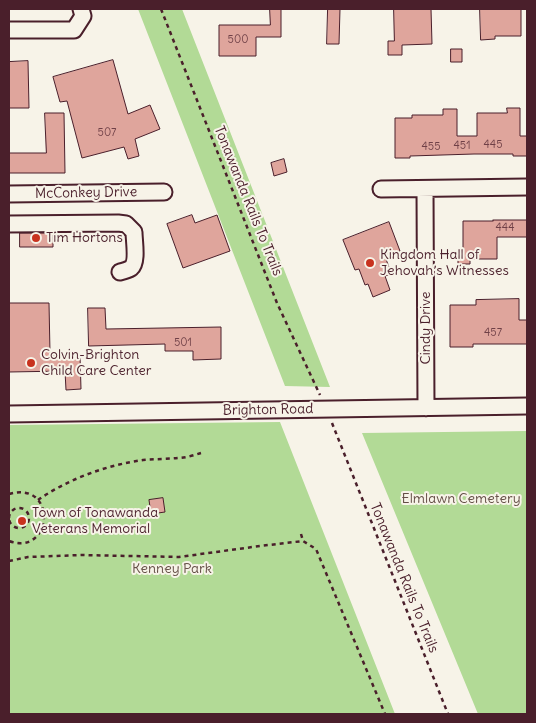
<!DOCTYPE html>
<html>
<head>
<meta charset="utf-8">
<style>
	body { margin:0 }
	#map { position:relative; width:536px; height:723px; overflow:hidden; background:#f7f3e8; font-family:Delius,sans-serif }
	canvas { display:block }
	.frame { position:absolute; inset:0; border:10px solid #4a1f2b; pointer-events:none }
</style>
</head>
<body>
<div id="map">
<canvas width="536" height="723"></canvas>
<div class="frame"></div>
</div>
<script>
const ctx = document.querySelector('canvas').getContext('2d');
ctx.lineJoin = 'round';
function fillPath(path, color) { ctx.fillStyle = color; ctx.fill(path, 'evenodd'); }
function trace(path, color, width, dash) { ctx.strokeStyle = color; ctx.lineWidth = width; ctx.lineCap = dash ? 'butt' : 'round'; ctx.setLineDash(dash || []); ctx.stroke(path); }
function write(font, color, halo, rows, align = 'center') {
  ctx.font = font + ' Delius,sans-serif'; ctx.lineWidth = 4; ctx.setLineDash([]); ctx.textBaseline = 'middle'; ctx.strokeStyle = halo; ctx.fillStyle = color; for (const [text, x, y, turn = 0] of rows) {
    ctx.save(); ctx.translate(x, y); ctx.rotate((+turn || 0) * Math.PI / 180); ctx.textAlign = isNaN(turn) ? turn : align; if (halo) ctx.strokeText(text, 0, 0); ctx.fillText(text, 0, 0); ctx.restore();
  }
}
fillPath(new Path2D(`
	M138,9H182L330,387L285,386Z
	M280,422L395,714H9V425Z
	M527,431V714H478L362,433Z`), '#b2da96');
const building = new Path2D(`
	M270,9H281V37H256V56H219V25H270Z
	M328,9H340L339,44H327Z
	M394,9H431L432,44L402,45V55H388V41H394Z
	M480,9H521V36H495V39L481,40Z
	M451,49H462V62H451Z
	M113,60L128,114L150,105L160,129L135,139L139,156L128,159L124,147L82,158L67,101L60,102L53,77Z
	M28,61L29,108H9V62Z
	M507,108H520V136H527V156H513V154H474L410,156V158H395V118H412V115H443V109H457V136H477V113H507Z
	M45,113H64L65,173H9V153H46Z
	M284,159L287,172L274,176L271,163Z
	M192,215L195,223L217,215L230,251L183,268L167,224Z
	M493,220H527V237H497V259H470V264H458V252H463V221H493Z
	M389,222L400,251L385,257L392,274L385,276L390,290L373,297L368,284L365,285L359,269L355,270L343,240Z
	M20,233H53V247H20Z
	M519,299V320H527V344H473V347H450V305H476V300Z
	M9,303H49L50,353H54V357L80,356L81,389L66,390L65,371L9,372Z
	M88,308H105L106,329L221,327V359L193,360V351H165V344L89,346Z
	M163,498L165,512L151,514L149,500Z`);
fillPath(building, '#dfa59c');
trace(building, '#4a1f2b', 1);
const minor = new Path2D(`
	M9,30H74L83,16L81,9
	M381,189L527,187
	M425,189L426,408
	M9,194L164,192
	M9,224L118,223L126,224L134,232C134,241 138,262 131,268C128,270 124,271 120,272
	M9,414L527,406`);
trace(minor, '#4a1f2b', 19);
trace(new Path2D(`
	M161,9L277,303L320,395
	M332,423L448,714
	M9,494C58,480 53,557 9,541
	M38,500C68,479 107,465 143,460C155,459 167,459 178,458C186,458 194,455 201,453
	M9 518a10 10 0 1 1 20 0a10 10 0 1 1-20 0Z
	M301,534L303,541
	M9,561L28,557L82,555L179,557L260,546L303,541L316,549L385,714`), '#4a1f2b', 2.5, [4, 4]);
trace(minor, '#f7f3e8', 15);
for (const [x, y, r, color] of [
	[36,238,5,"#c8321e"],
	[370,263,5,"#c8321e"],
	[31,363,5,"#c8321e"],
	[22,521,5,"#c8321e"]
]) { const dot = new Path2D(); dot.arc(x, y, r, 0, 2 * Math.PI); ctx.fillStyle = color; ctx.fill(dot); trace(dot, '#f7f3e8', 2); }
write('11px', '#6f4047', null, [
	["500",238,40],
	["507",107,133],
	["445",493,145],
	["451",462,146],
	["455",431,147],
	["444",505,228],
	["457",493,333],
	["501",183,343]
]);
write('14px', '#4a1f2b', '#f7f3e8', [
	["McConkey Drive",86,193,-1],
	["Tonawanda Rails To Trails",248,201,68],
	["Cindy Drive",426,328,-90],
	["Brighton Road",268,410,-1],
	["Tonawanda Rails To Trails",404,578,68]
]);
write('14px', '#4a1f2b', '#f7f3e8', [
	["Tim Hortons",46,238],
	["Kingdom Hall of",380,255],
	["Jehovah’s Witnesses",380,271],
	["Colvin-Brighton",41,355],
	["Child Care Center",41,371],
	["Town of Tonawanda",32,513],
	["Veterans Memorial",32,529]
], 'left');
write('14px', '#644e46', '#f7f3e8', [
	["Elmlawn Cemetery",461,499],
	["Kenney Park",172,569]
]);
</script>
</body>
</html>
